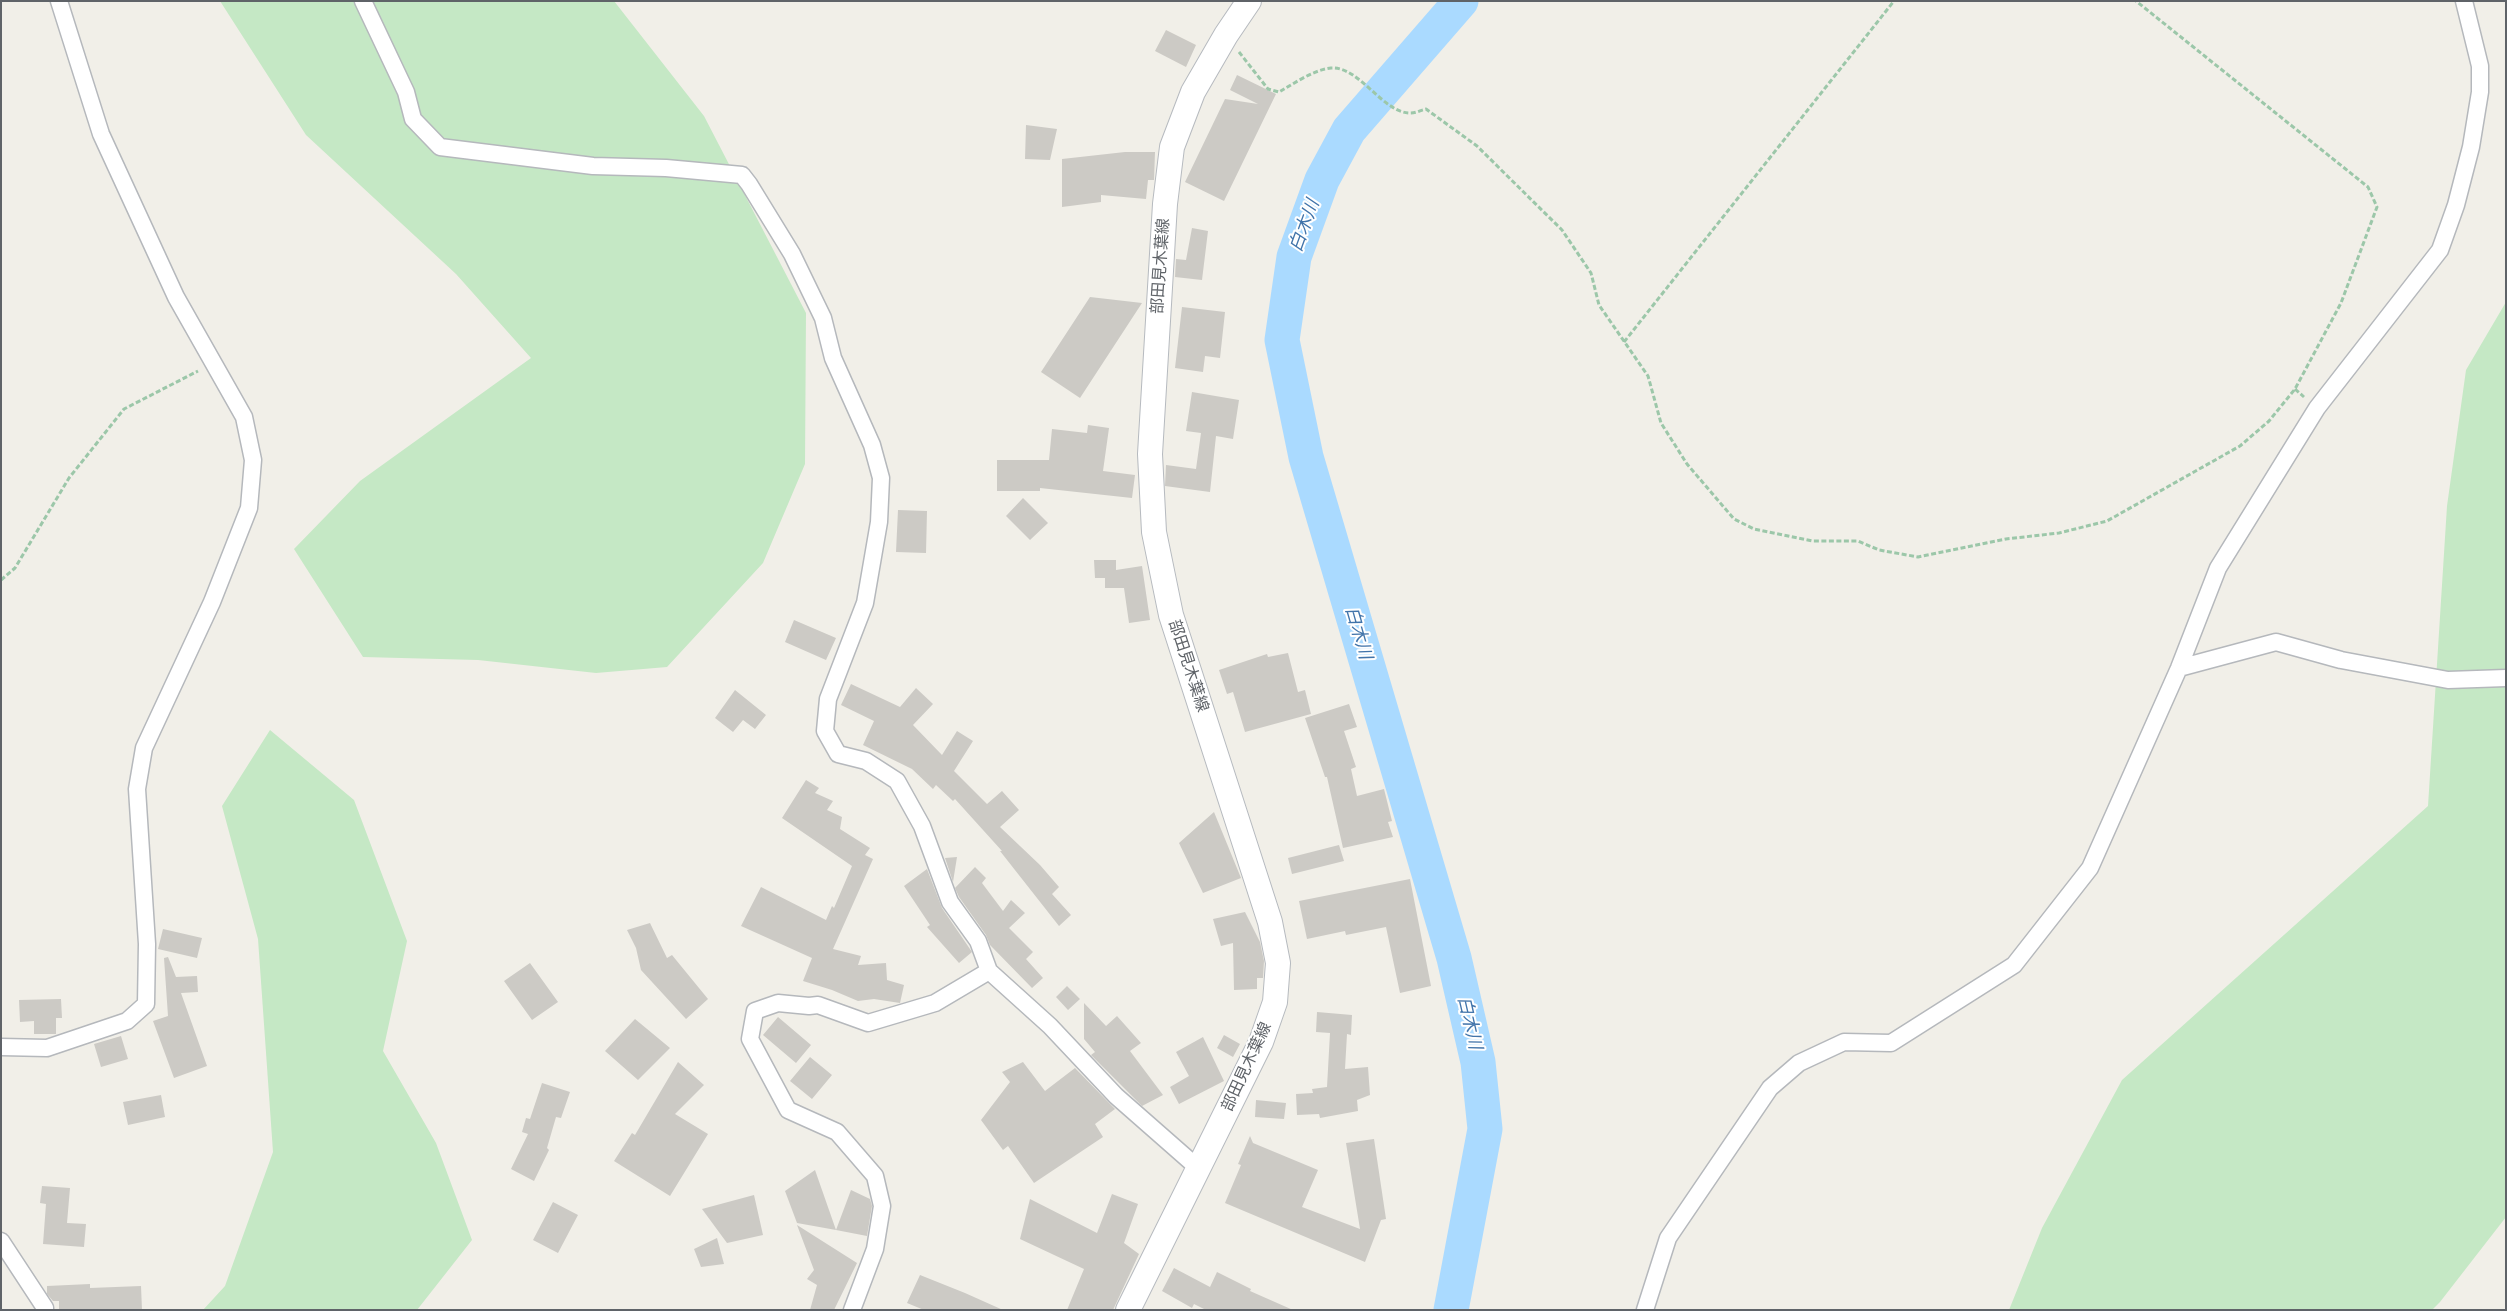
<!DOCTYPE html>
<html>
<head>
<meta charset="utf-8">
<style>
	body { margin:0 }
	#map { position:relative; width:2507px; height:1311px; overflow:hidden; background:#f1efe8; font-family:"Space Grotesk",sans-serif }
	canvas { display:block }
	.frame { position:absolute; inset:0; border:2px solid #5f6368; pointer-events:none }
</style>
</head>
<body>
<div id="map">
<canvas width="2507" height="1311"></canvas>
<div class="frame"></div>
</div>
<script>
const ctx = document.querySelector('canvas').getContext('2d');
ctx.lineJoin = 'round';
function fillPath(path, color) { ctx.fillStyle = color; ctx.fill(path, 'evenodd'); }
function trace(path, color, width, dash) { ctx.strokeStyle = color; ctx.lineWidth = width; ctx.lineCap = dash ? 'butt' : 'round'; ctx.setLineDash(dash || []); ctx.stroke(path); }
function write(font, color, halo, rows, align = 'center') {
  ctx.font = font + ' "Space Grotesk","Noto Sans JP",sans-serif'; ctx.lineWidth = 4; ctx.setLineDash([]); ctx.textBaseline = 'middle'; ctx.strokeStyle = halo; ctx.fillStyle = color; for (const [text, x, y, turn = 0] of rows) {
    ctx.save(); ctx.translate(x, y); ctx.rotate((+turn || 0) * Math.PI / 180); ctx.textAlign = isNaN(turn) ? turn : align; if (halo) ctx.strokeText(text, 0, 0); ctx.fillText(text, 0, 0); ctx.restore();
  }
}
fillPath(new Path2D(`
	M220,1H614L704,116L806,313L805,464L763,563L667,667L596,673L478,660L363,657L294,549L360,481L531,358L456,274L306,135Z
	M2506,302V1217L2440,1302L2432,1310H2009L2042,1228L2122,1080L2428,806L2447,506L2466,370Z
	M270,730L354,800L407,941L383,1051L436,1143L472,1240L417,1310H203L225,1286L273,1152L258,939L222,806Z`), '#c5e8c5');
trace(new Path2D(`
	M1451,1310L1485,1129L1478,1062L1454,958L1306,457L1282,340L1294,257L1322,180L1349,130L1461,1`), '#aadaff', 35);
fillPath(new Path2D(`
	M1166,30L1196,45L1186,67L1155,51Z
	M1237,75L1276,94L1224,201L1185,182L1225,99L1258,104L1230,90Z
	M1026,125L1057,129L1050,160L1025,159Z
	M1125,152H1155L1154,180H1148L1146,199L1101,195V202L1062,207V159Z
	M1192,228L1208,231L1202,280L1175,277L1176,259L1186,260Z
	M1090,297L1142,303L1080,398L1041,372Z
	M1182,307L1225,312L1220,358L1205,356L1203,372L1175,368Z
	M1192,392L1239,400L1233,439L1216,436L1210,492L1165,486L1166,465L1196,469L1201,433L1186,431Z
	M1088,425L1109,428L1103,471L1135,475L1132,498L1040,488V491H997V460H1049L1052,429L1087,433Z
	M1023,498L1048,523L1030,540L1006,516Z
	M898,510L927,511L926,553L896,552Z
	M1094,560H1116V570L1142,566L1150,620L1129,623L1124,588H1105V578H1095Z
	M794,620L836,638L826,660L785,642Z
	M1288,653L1298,692L1305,690L1311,714L1245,732L1233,692L1227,694L1219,670L1267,654L1268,657Z
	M851,684L900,707L916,688L933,704L913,725L942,755L957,731L973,741L954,771L987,804L1002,791L1019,810L1000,827L1040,865L1059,887L1052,894L1071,915L1059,926L1000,851H1002L955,799L953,801L936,785L933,789L912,769L863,745L874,721L841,705Z
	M735,690L766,715L755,729L743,720L733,732L715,718Z
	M1349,704L1357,727L1344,731L1356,767L1351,769L1357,796L1384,789L1392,821L1388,822L1393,837L1343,848L1327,777H1325L1305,718Z
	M806,780L819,788L815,793L833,801L827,810L842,817L840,829L870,848L865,855L873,859L833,949L861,956L858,965L886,963L887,980L904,985L900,1003L874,999L858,1001L832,990L803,981L812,958L741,926L761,887L826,920L832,906L834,908L852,866L782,818Z
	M1214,812L1241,878L1203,893L1179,843Z
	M1339,845L1344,861L1292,874L1288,858Z
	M957,857L953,882L945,858Z
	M975,867L986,878L982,883L1003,911L1011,900L1025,913L1009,928L1033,952L1026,959L1043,978L1032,988L990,945L986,935L959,897L955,888Z
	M927,869L942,908L972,952L959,963L927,927L930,925L904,886Z
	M1410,879L1431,986L1400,993L1386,927L1346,935L1345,931L1307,939L1299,901Z
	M1245,912L1260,942L1264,961L1263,978H1257V989L1234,990L1233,943L1221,946L1213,919Z
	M650,923L667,958L672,955L708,999L686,1019L641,970L636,948L627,930Z
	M163,929L202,938L197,958L158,949Z
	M168,957L176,977L197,976L198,992L181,993L207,1066L174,1078L153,1021L168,1016L164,958Z
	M530,963L558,1002L532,1020L504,981Z
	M1067,986L1080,999L1068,1010L1056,997Z
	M61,999L62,1018H56V1034H34V1021L20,1022L19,1000Z
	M1084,1003L1106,1026L1117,1016L1141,1043L1130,1051L1163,1095L1142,1106L1091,1055L1095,1052L1084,1039Z
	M1317,1012L1352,1015L1351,1035L1347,1034L1345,1069L1368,1067L1370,1095L1357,1100L1358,1111L1320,1118L1319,1114L1297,1115L1296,1094L1313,1093L1312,1089L1327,1087L1330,1033L1316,1032Z
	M778,1017L811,1045L796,1063L763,1035Z
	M635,1019L670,1048L638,1080L605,1051Z
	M1224,1035L1240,1044L1233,1057L1217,1048Z
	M121,1036L128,1059L101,1067L94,1044Z
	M1203,1037L1224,1081L1179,1104L1170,1087L1189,1076L1176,1052Z
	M810,1057L832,1075L812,1099L790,1081Z
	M678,1062L704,1085L675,1114L708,1134L670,1196L614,1161L632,1133L635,1135Z
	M1023,1062L1045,1091L1075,1068L1115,1109L1095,1124L1103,1137L1034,1183L1008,1146L1003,1150L981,1120L1010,1082L1002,1072Z
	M542,1083L570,1092L561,1118L556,1117L547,1148L549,1150L534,1181L511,1169L528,1134L522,1132L526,1118L530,1119Z
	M161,1095L165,1117L128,1125L123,1102Z
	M1256,1100L1286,1103L1284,1119L1255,1117Z
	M1250,1136L1253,1143L1318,1170L1302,1207L1360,1229L1346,1143L1374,1139L1386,1219L1381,1220L1365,1262L1225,1203L1241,1165L1238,1164Z
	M815,1170L836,1230L797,1223L785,1191Z
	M42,1186L70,1188L67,1223L86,1224L84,1247L43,1244L46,1204L40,1203Z
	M851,1190L870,1199L872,1206L867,1236L836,1230Z
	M1112,1194L1138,1204L1124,1243L1139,1254L1113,1310H1067L1084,1269L1020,1239L1030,1199L1097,1233Z
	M754,1195L763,1235L727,1243L702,1209Z
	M553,1202L578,1215L558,1253L533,1240Z
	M797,1225L857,1263L834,1310H810L817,1285L807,1279L814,1270Z
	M717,1238L724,1264L701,1267L694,1249Z
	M1174,1268L1210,1287L1217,1272L1251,1289L1250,1291L1293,1310H1206L1194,1304L1192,1308L1162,1291Z
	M920,1275L965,1293L1003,1310H924L907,1303Z
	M90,1284V1288L141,1286L142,1310H59V1301H53L47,1294V1286Z`), '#cccac5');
const street = new Path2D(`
	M363,1L406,92L413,119L440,147L593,166L666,168L742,175L749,184L792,254L823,318L833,358L872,445L881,478L879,522L865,603L828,699L825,731L838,754L866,761L897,781L922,826L950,902L978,941L989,971L1050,1026L1116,1096L1198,1168
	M2179,668L2276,642L2341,660L2448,680L2506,678
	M1,1047L47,1048L127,1021L146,1004L147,944L137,789L144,748L212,602L249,508L253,460L244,417L176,297L101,134L59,1
	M1,1241L45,1308
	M852,1310L875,1249L882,1206L875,1176L837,1132L788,1110L750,1039L755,1011L778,1003L809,1006L818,1005L868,1023L935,1003L989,971
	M1645,1310L1668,1238L1770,1088L1799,1063L1844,1042L1891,1043L2014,965L2090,868L2179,668L2218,568L2317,408L2440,250L2456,205L2471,147L2480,92V66L2464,1`);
const secondary = new Path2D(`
	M1128,1310L1261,1042L1275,1002L1278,963L1270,922L1171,615L1154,532L1150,454L1165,204L1172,147L1193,92L1226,35L1249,1`);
trace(street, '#b5b8bc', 19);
trace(secondary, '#b6babf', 26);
trace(new Path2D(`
	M1239,52L1268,89L1279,92C1295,83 1313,70 1331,68C1360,66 1383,114 1411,113C1416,113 1421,110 1426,109L1477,146L1562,230L1591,273L1599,305L1648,376L1661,423L1687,464L1734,519L1754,529L1813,541H1858L1879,550L1918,557L2006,539L2059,533L2107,521L2240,446L2269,421L2295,389L2341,303L2377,207L2368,187L2136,1
	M1624,342L1894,1
	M2295,389L2304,397
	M1,580L15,568L69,478L124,409L198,371`), '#9cc7a9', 3, [5, 2.5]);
trace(street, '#fff', 16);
trace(secondary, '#fff', 24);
write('16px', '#5f6368', '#fff', [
	["部田見木葉線",1161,266,-86],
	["部田見木葉線",1188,666,72],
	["部田見木葉線",1247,1067,-65]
]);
write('italic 18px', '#4174aa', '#fff', [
	["白木川",1305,226,-70],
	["白木川",1358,633,74],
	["白木川",1469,1023,77]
]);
</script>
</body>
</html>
